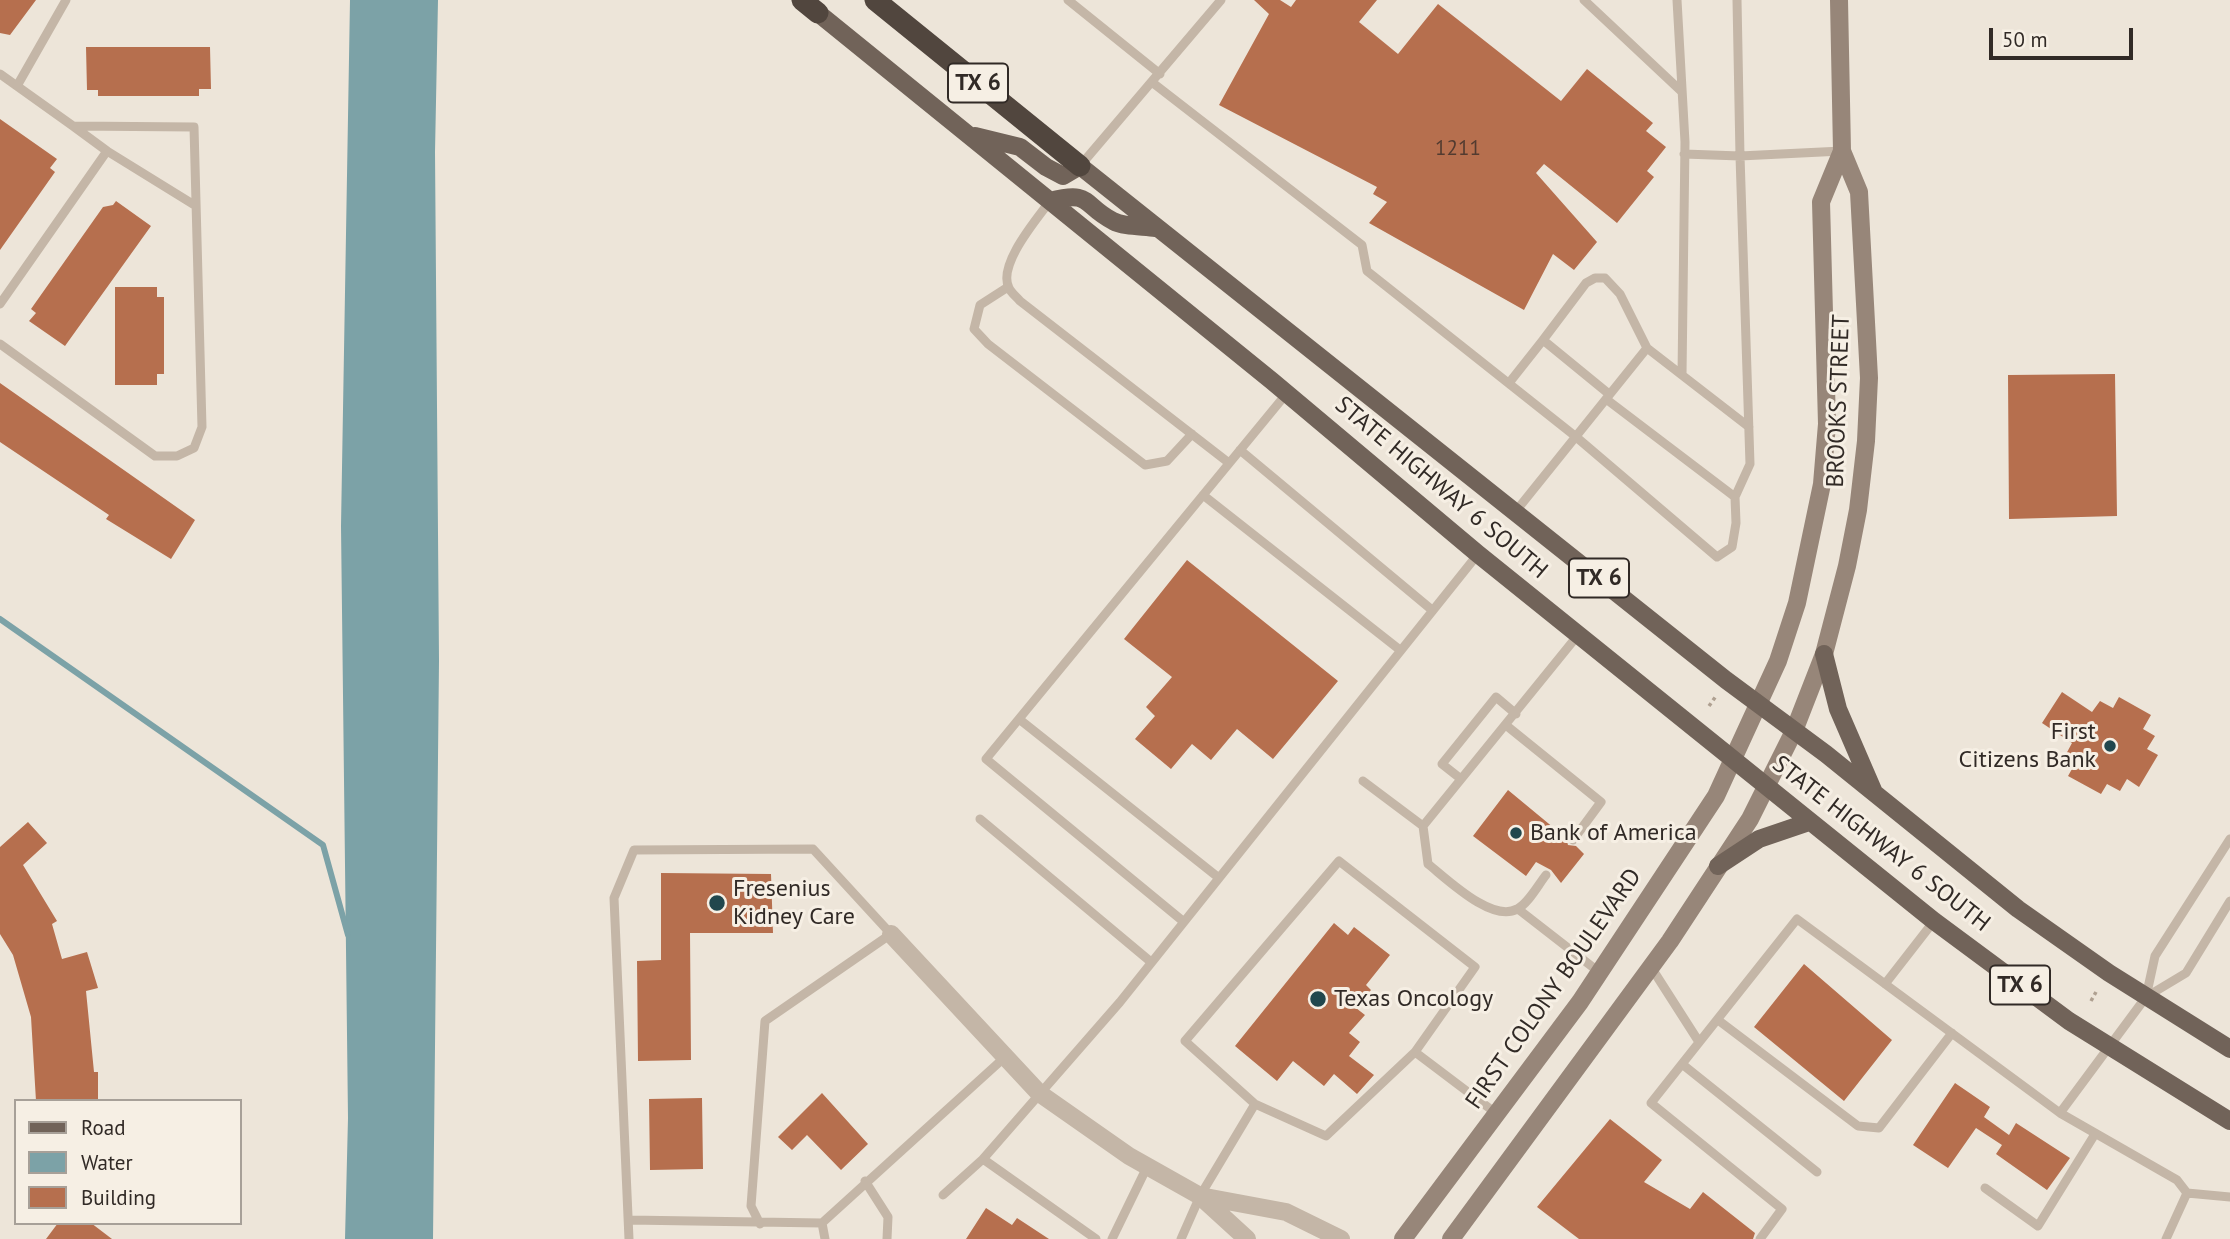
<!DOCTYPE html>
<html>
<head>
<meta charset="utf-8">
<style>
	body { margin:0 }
	#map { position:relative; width:2230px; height:1239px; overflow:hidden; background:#ede5d9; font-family:"PT Sans",sans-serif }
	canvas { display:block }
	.legend { position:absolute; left:14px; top:1099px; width:228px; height:126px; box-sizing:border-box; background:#f6efe4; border:2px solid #a7a098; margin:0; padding:9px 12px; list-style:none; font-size:21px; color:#312a26 }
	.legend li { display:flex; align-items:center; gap:14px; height:35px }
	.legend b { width:35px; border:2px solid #a7a098 }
	.scale { position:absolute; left:1989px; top:28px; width:144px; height:32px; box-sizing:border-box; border:4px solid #312a26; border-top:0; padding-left:9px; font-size:21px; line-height:24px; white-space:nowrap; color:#312a26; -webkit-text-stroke:5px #f6efe4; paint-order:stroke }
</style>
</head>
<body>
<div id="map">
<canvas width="2230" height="1239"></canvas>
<ul class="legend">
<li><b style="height:9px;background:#716359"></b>Road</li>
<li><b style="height:19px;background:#7ca2a7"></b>Water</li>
<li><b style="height:19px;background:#b66f4e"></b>Building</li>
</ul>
<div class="scale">50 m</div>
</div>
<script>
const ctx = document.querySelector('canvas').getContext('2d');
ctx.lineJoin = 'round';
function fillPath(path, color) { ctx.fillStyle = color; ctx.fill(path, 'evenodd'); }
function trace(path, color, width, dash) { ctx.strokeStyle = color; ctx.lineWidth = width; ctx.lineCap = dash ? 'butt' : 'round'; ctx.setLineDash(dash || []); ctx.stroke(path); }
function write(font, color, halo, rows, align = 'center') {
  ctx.font = font + ' "PT Sans",sans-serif'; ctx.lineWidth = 6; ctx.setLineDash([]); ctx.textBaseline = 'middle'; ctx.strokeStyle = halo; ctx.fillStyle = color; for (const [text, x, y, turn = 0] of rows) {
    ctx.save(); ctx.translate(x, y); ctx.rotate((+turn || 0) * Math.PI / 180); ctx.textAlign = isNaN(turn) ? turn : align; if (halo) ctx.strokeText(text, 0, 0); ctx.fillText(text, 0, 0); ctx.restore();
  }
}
fillPath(new Path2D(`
	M350,0H438L435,152L439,661L433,1239H345L348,1118L341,526Z`), '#7ca2a7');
trace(new Path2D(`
	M0,619L323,845L348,935`), '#7ca2a7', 6);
fillPath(new Path2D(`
	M0,0H36L10,35L0,33Z
	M1254,0H1280L1291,7L1296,0H1377L1359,22L1398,54L1438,4L1561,101L1587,69L1653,123L1646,131L1666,147L1647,171L1654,177L1617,223L1544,164L1536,173L1597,242L1574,270L1553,254L1524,310L1369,223L1387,202L1373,194L1377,187L1219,105L1269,14Z
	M86,47H210L211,89H199V96H98V90H87Z
	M0,119L57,159L50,168L55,172L0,250Z
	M116,201L151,226L65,346L29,321L36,313L31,309L103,207L113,205Z
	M115,287H157V297H164V374H157V385H115Z
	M2115,374L2117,516L2009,519L2008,375Z
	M0,383L195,520L171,559L106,519L109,515L0,442Z
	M1187,560L1338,681L1273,759L1237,729L1211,760L1192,744L1171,769L1135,739L1155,716L1146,707L1172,677L1124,639Z
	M2062,692L2092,712L2100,701L2113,708L2119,697L2151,715L2143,729L2155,736L2147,749L2158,755L2139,787L2127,779L2120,791L2107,784L2101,794L2068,776L2076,762L2065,756L2072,743L2042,723Z
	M1508,790L1566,838L1568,845L1576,846L1584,854L1561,883L1551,870L1536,862L1526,876L1473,836Z
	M28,822L47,843L23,865L57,921L52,924L62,959L87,952L98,988L86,991L94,1072H98V1101H36L31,1017L13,955L0,934V847Z
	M661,873L771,874L773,933H690L691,1060L638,1061L637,961L661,960Z
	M1334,923L1348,935L1354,927L1390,955L1366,985L1371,990L1356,1008L1365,1015L1349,1033L1360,1042L1349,1056L1374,1075L1357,1094L1334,1074L1324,1086L1293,1061L1277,1081L1235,1046Z
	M1804,964L1892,1040L1844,1101L1754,1027Z
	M1955,1083L1990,1107L1984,1117L2009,1135L2016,1123L2070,1158L2047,1190L1996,1154L2002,1145L1976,1128L1948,1168L1913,1145Z
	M822,1093L868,1144L841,1170L807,1135L792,1150L778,1137Z
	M702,1098L703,1169L650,1170L649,1099Z
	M1610,1119L1662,1160L1644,1182L1690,1209L1703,1192L1755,1233L1753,1239H1579L1537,1207Z
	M986,1208L1012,1225L1017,1218L1049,1239H966Z
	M58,1223H91L112,1239H46Z`), '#b66f4e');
trace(new Path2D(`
	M1709,706L1716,696
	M2091,1001L2096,992`), '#afa091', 3.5, [3.5, 3.5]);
trace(new Path2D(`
	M1068,0L1160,74
	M1584,0L1681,91
	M1677,0L1685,142L1682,375
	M1737,0L1740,156L1842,151
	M0,74L73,126L194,127L202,427L194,448L177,456H155L0,344
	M1153,83L1362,245L1367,271L1575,436L1717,557L1732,547L1736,523L1735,497
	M17,86L66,0
	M73,126L107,151
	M1080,166L1221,0
	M1050,201C1037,219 997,265 1009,288C1011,293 1017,297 1020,301L1229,463
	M1008,287L980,305L974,329L988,344L1145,465L1167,461L1192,434
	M0,304L107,151L196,206
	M1543,340L1586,283L1595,278H1605L1620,294L1647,348L1749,427
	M1509,383L1543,340L1609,394
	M1606,399L1735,497L1750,464L1740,156L1684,154
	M1240,450L1432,610
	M1203,495L1400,650
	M1516,511L1647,348
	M1019,719L1219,878
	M1507,726L1601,802L1573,840
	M1461,779L1442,764L1496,697L1516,714
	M1363,781L1423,826
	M980,819L1151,962
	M1546,875C1538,885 1528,904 1517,909C1492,923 1447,879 1428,864L1423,826L1578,635
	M1518,909L1599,972
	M1184,922L986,759L1287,393
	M1651,967L1699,1042
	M1885,984L1934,921
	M2146,997L2155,956L2230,839
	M1718,1020L1858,1126L1879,1128L1952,1033
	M1682,1064L1817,1172
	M1255,1104L1185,1041L1339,861L1475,967L1415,1052
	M2060,1113L2146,997L2186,973L2230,901
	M865,1181L888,1217L887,1239
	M1985,1188L2038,1226L2095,1134
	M2187,1193L2230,1197
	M943,1195L983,1159
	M629,1220L822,1223L1005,1057
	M822,1223L825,1239
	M629,1239L614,898L634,850L813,849L891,934L765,1021L751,1206L760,1224
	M1096,1239L983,1159L1120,1002L1478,554
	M1112,1239L1147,1167
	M1181,1239L1200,1196L1255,1104L1326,1136L1415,1052L1497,1114
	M1760,1239L1782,1209L1651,1103L1797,919L2060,1113L2177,1180L2187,1193L2166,1239`), '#c4b6a7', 9);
trace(new Path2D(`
	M891,934L1039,1093L1129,1156L1200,1196L1247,1239
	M1200,1196L1286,1212L1341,1239`), '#c4b6a7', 18);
trace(new Path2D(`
	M1403,1239L1580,1002L1716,796L1778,661L1797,603L1822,484L1827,424L1821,202L1842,151
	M1451,1239L1670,941L1750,819L1794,731L1824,654L1847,566L1858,510L1866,441L1869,378L1859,192L1842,151L1839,0`), '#978679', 18);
trace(new Path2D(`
	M818,13L1272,381L1478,554L1934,921L2069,1021L2230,1121
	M975,136L1020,147L1046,167L1063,176L1080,166L1726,680L1826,754L2018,909L2109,973L2230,1049
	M1050,201C1092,190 1082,205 1113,221C1124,227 1143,226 1156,228
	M1824,654L1838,709L1873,790
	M1718,866L1759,839L1809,822`), '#716359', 18);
trace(new Path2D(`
	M802,0L818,13
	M875,0L1080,166`), '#51463e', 21);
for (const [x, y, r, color] of [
	[2110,746,7,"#21474d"],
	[1516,833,7,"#21474d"],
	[717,903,9,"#21474d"],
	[1318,999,9,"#21474d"]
]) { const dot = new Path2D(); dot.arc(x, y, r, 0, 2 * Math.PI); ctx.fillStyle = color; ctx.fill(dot); trace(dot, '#f6efe4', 2.5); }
write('21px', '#523b30', null, [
	["1211",1458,149]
]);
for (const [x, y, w] of [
	[978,83,60],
	[1599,578,60],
	[2020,985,60]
]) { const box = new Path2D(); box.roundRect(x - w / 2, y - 19.5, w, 39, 5); ctx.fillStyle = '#f6efe4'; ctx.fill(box); trace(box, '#312a26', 2); }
write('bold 23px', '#312a26', null, [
	["TX 6",978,83],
	["TX 6",1599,578],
	["TX 6",2020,985]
]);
write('24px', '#312a26', '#f6efe4', [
	["BROOKS STREET",1839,401,-88],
	["STATE HIGHWAY 6 SOUTH",1441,488,40],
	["STATE HIGHWAY 6 SOUTH",1881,844,38],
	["FIRST COLONY BOULEVARD",1554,989,-55]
]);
write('24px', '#312a26', '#f6efe4', [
	["First",2096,732,"right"],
	["Citizens Bank",2096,760,"right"],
	["Bank of America",1530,833],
	["Fresenius",733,889],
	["Kidney Care",733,917],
	["Texas Oncology",1334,999]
], 'left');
</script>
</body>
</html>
